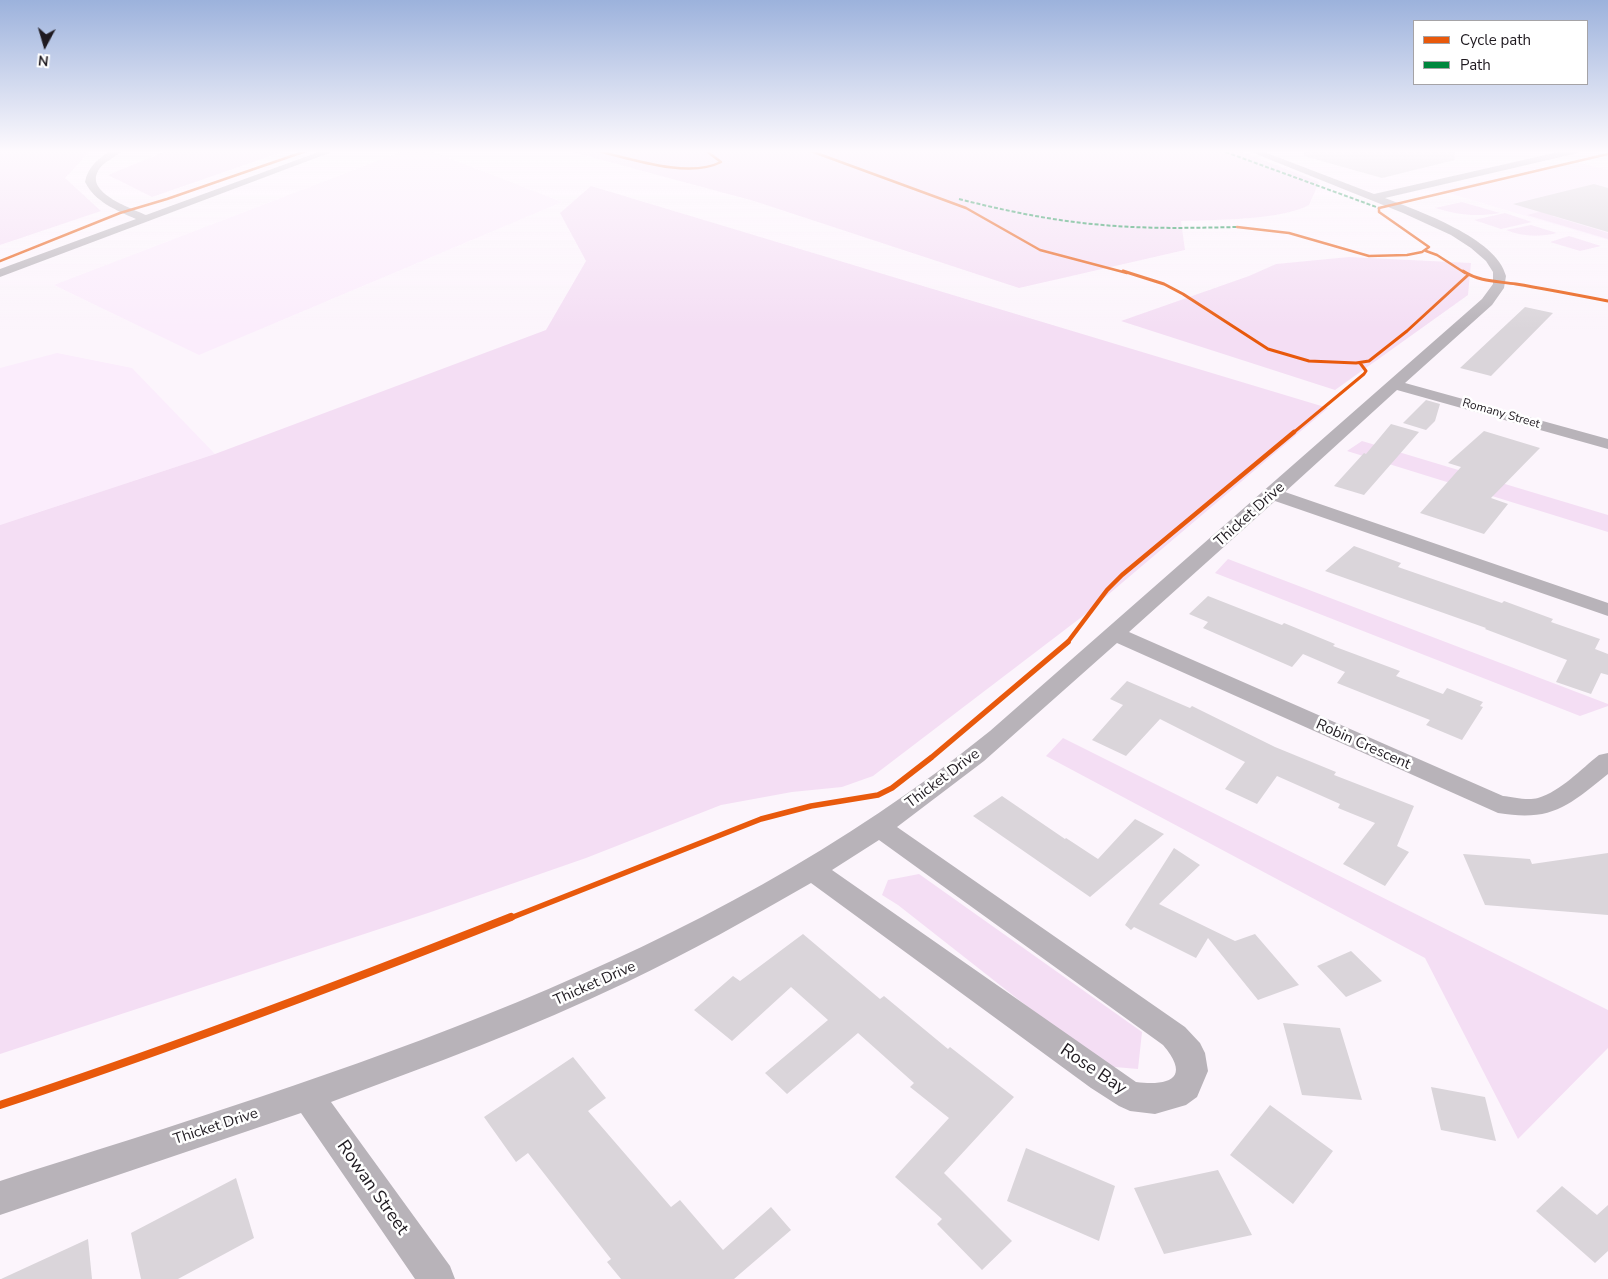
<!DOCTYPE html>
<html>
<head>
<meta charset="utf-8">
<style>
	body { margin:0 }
	#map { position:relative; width:1608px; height:1279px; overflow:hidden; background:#fcf5fc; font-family:"Nunito Sans",sans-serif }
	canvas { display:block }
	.legend { position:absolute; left:1413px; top:20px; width:175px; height:65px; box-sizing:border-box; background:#fff; border:1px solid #a5a3a6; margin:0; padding:6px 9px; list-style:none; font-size:15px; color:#1f1a20 }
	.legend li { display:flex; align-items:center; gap:10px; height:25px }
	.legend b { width:25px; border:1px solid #a5a3a6 }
	.north { position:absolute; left:20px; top:20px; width:50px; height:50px; -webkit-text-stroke:4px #fff; paint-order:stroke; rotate:186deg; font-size:14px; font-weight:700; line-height:20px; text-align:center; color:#1f1a20 }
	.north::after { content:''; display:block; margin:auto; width:18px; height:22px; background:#1f1a20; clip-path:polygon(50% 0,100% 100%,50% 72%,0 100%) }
</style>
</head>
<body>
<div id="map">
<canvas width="1608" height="1279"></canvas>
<ul class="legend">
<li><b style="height:6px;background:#e8590c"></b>Cycle path</li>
<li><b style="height:6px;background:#00873e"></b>Path</li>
</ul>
<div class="north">N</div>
</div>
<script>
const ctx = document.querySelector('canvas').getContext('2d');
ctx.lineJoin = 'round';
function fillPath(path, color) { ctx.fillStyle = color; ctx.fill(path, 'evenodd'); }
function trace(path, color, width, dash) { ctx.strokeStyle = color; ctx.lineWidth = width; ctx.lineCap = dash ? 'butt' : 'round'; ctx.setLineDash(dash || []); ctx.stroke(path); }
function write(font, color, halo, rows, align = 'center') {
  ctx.font = font + ' "Nunito Sans",sans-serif'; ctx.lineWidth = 5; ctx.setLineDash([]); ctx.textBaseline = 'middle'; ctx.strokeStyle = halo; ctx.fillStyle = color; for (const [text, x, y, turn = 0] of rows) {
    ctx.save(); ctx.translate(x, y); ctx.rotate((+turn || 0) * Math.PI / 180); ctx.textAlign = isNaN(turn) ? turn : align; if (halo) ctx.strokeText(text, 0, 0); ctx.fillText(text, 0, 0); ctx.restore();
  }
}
fillPath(new Path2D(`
	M406,150H428L562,202L199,355L54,285Z
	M1573,161L1608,170V240L1441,191Z
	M57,353L132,368L215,454L0,525V368Z`), '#fbedfc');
fillPath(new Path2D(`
	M0,150H91L65,178L101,211L0,245Z
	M169,150H288L152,197L108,175Z
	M565,150H1237L1319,182L1309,205C1281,220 1215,220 1181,221L1185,250L1019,288L754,201Z
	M591,186L1328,408L1083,616L873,776L842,787L792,792L721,805L586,858L428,913L0,1054V525L215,454L546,330L586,261L560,213Z
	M1462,202L1500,213C1476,217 1458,215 1435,208Z
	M1543,211L1556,215L1552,216L1608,233V239L1527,215Z
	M1505,213L1532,222L1501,229L1474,220Z
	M1531,225L1557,233C1540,237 1522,237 1506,230Z
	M1569,236L1601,246L1580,251L1550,242Z
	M1349,257L1471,263L1468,295L1335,390L1121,321L1249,276L1276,264Z
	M1362,441L1608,515V532L1347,451Z
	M1228,559L1608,704V706L1580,716L1215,573Z
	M1063,738L1608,1010V1048L1518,1139L1425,958L1046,756Z
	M919,874L1142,1032L1138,1069L1103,1066L898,905L882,895L888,880Z`), '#f4def4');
fillPath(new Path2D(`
	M1305,150H1454L1455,160L1382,178L1304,156Z
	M1594,184L1608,188V232L1513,204Z
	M1525,307L1553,313L1491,376L1460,368Z
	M1426,400L1440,404L1435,421L1426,430L1403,423Z
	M1391,424L1419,432L1364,495L1334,486L1364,453L1366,454Z
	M1484,431L1540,448L1491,498L1508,504L1484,534L1420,513L1461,467L1448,463Z
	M1354,546L1401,563L1398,567L1502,603L1504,601L1553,619L1551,622L1600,639L1595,649L1608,654V675L1601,673L1591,694L1556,682L1567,660L1485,629L1486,628L1325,571Z
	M1208,596L1282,625L1284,623L1335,644L1333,646L1400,671L1396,676L1443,694L1447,688L1483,702L1480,706L1483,707L1462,740L1426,725L1430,720L1337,683L1345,672L1303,654L1292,667L1203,628L1208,622L1189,614Z
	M1127,681L1190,708L1192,706L1275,747L1336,772L1334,775L1414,806L1397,846L1409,852L1385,886L1343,864L1375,823L1338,808L1340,804L1277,776L1257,804L1225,789L1245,762L1160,719L1126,756L1092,740L1123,705L1110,699Z
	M1002,796L1065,839L1066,838L1098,859L1135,819L1164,834L1090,897L973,816Z
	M1174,848L1200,865L1159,904L1235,941L1255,934L1299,985L1258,1000L1208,938L1196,958L1134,927L1131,930L1125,925Z
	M1608,853V915L1485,905L1463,854L1530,859L1532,864Z
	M803,934L880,999L884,996L948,1049L950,1047L1014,1097L944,1173L1012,1241L982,1270L937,1224L942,1219L895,1177L949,1118L910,1087L914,1083L858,1033L787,1094L765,1073L828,1020L791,987L732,1041L694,1010L733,976L740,981Z
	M1351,951L1382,981L1346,997L1317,966Z
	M1283,1023L1340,1028L1362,1100L1302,1095Z
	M573,1057L606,1098L588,1111L671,1207L680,1200L723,1250L771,1207L791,1230L734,1279H621L607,1262L611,1259L528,1153L516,1162L484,1117Z
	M1431,1087L1485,1097L1496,1141L1441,1130Z
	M1270,1105L1333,1151L1293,1204L1230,1155Z
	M1026,1148L1115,1186L1099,1241L1007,1201Z
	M1218,1170L1252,1235L1164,1254L1134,1188Z
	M236,1178L254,1238L178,1279H141L131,1233Z
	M1562,1186L1597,1215L1608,1205V1251L1595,1263L1536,1211Z
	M88,1239L92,1279H1Z`), '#dad5da');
fillPath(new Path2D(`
	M112,150H123C115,158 101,162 97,173C88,194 133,209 146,215L324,150H337L0,277V269L136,219C116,210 95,202 85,182C88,166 99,158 112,150Z
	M1246,150H1259L1374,194L1567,150H1582L1578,153L1385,198C1418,211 1497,238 1506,276L1504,288L1492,305L1405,383L1608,439V449L1397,390L1285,492L1608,603V616L1275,501L1129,632L1503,796C1513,797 1527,801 1538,798C1561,791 1581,769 1599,755L1608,753V774C1568,806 1552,822 1498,813L1117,643L984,761L897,827L1185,1027L1200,1043L1205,1053L1208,1071L1197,1097L1186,1105L1155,1114L1130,1111L1119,1106L1091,1088L811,883C750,918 690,952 627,982C531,1028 431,1065 331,1102L450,1266L455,1279H415L301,1113L0,1215V1181C348,1070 701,965 990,731L1482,299L1493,284V272L1486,261L1471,248L1451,235L1403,213ZM879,840L1163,1045C1192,1079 1168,1086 1136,1082L832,870Z`), '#b8b3b9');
trace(new Path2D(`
	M1220,150L1379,208
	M959,199C1006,211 1054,221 1103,225C1147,229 1192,228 1237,227`), '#00873e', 2, [4, 2]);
trace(new Path2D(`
	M594,150C629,158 688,179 721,162L705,150
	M808,150L966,208L1040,250L1127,273
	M1237,227L1289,233L1369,256L1407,255L1422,252L1429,247L1379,212V208L1608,154
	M1426,251L1437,255L1465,273
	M0,261L120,213L167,199L309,150`), '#e8590c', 2.5);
trace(new Path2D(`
	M1123,271L1164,284L1183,294L1268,349L1309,361L1356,363L1369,361L1407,331L1468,275
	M1463,271C1480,282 1496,281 1516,284C1546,289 1577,295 1608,301
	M1293,433L1364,374L1366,371L1360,363`), '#e8590c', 3);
trace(new Path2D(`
	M1067,643L1107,590L1122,575L1294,432`), '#e8590c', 4.5);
trace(new Path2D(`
	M508,919L761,819L811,806L878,795L892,788L932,757L1068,642`), '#e8590c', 5.5);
trace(new Path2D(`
	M0,1105C173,1048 342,984 511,917`), '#e8590c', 8);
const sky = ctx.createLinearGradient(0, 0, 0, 329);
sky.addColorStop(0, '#9cb2dc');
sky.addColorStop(0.46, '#fefafe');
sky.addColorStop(1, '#fefafe00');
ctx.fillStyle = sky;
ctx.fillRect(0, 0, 1608, 329);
write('12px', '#1f1a20', '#fff', [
	["Romany Street",1501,414,16]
]);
write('15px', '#1f1a20', '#fff', [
	["Thicket Drive",1250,515,-42],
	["Robin Crescent",1363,745,24],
	["Thicket Drive",943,779,-37],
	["Thicket Drive",595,984,-24],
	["Thicket Drive",216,1127,-18]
]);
write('18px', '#1f1a20', '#fff', [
	["Rose Bay",1093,1070,34],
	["Rowan Street",372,1188,55]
]);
</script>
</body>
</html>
